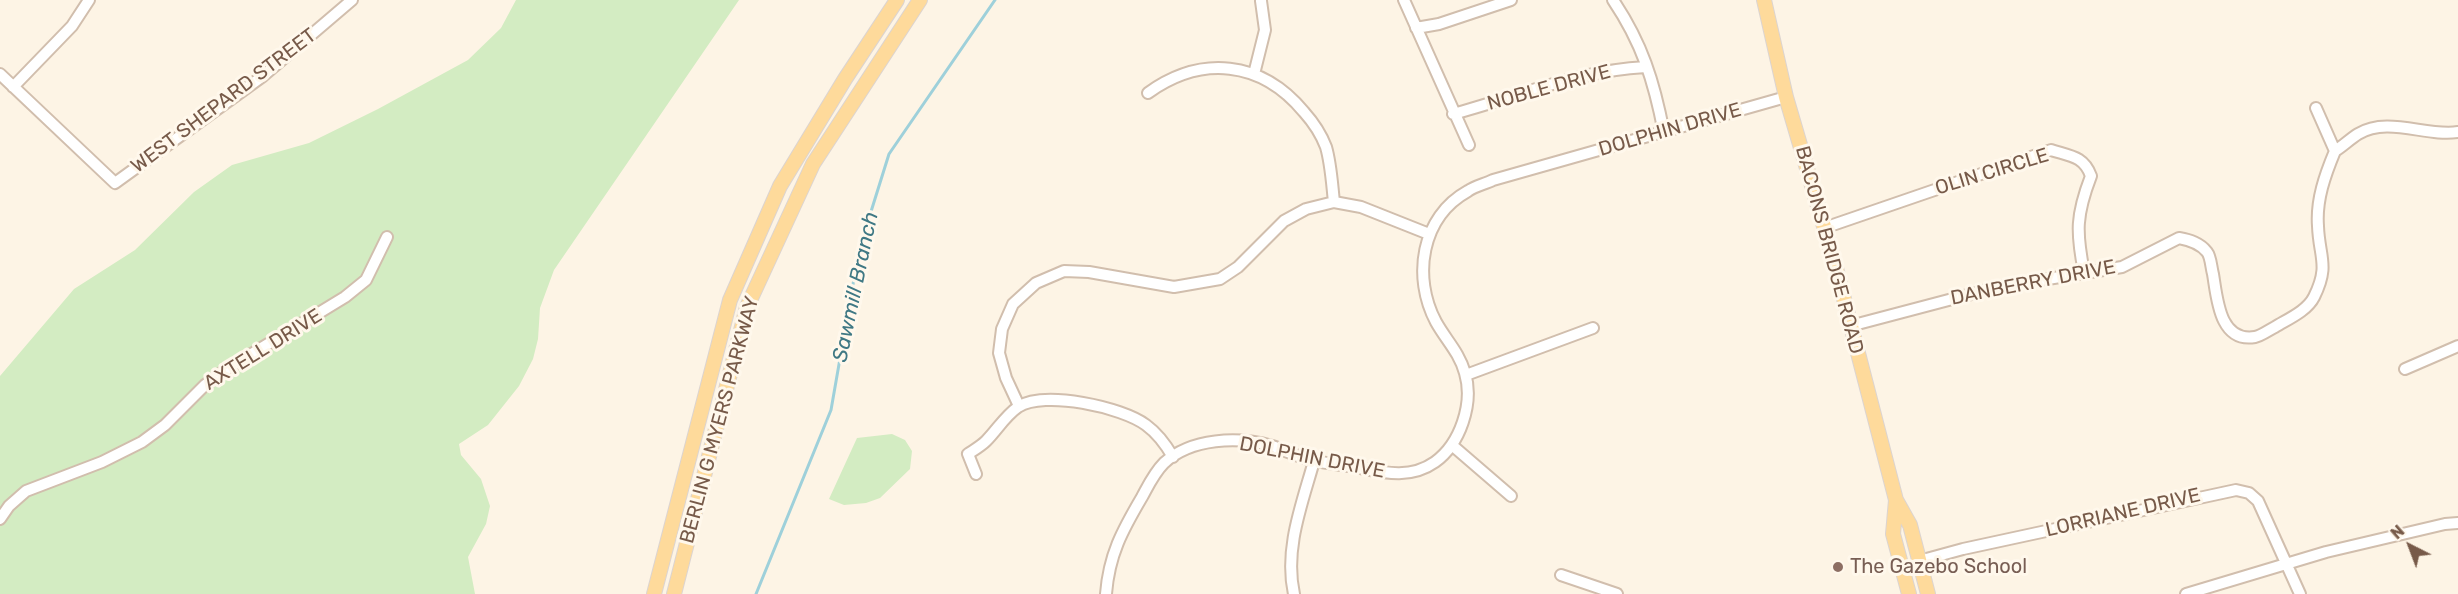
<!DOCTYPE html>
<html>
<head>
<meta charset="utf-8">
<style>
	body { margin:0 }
	#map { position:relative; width:2458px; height:594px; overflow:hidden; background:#fdf4e5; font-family:Rubik,sans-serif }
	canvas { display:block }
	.north { position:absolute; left:2380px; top:516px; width:60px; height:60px; -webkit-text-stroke:4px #fff8ec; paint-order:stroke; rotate:318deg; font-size:16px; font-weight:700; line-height:24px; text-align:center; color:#775a49 }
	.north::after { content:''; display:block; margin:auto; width:21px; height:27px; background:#775a49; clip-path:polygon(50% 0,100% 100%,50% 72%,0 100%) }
</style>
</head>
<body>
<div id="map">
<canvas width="2458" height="594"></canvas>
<div class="north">N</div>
</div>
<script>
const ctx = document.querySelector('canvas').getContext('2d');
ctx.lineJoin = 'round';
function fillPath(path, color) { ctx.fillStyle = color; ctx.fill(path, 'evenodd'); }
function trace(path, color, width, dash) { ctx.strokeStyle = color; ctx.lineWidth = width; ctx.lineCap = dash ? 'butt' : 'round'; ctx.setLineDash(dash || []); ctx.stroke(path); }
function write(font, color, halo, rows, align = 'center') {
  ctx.font = font + ' Rubik,sans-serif'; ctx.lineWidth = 6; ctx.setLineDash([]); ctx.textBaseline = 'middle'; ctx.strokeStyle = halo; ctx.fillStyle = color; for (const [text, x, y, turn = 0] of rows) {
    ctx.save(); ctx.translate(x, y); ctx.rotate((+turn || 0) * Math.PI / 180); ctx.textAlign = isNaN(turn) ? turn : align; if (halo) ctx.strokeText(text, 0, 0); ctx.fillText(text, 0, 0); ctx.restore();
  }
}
fillPath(new Path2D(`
	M516,0H739L554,270L540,308L538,339L533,359L519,386L488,425L459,444L461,455L481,479L490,506L486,524L468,557L475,594H0V376L74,289L135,250L194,192L232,165L309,143L378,109L468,60L501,28Z
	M892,434L905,440L912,451L910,469L880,498L866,503L844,505L829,499L857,438Z`), '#d3ecc2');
trace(new Path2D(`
	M756,594L831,410L859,250L889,154L995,0`), '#9ed0da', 3);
const minor = new Path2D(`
	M1404,0L1469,145
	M1613,0C1642,43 1654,81 1664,133
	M1416,28L1439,24L1511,0
	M0,74L115,183L263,76L352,0
	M1254,74L1265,30L1261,1
	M13,87L72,26L89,0
	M1148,93C1201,55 1261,60 1304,112C1313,122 1321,134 1326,147C1331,164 1332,184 1334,202
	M1453,114C1516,97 1580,70 1646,67
	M2335,151C2343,146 2350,139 2358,134C2388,116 2426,137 2458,132
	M1824,228L2051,150C2070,156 2084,156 2091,176C2076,215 2076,232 2084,272
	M1850,326L1998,287L2122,267L2179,238C2190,240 2200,243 2207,252C2211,257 2211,267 2213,274C2217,297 2219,343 2255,337C2261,336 2269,330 2275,327C2288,319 2307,311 2314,297C2330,265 2319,257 2318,226C2316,200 2325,175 2335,151L2316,108
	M2405,369L2458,346
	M1466,375L1593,328
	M1019,406L1006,378L999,353L1002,329L1013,304L1036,283L1064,271L1089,272L1174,287L1220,279L1238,267L1284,221L1306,209L1334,202L1361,207L1429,234
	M1453,446L1511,496
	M976,474L968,454C974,450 981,446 986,441C997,430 1005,416 1018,407C1044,390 1122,407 1146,425C1157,433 1166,445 1173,457
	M0,519L9,506L26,491L102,462L142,442L165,425L205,385L227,369L345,297L366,280L387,237
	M1919,561L1963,549L2236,490L2249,493L2258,501L2300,594
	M1561,575L1617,594
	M1106,594C1109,555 1122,531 1142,497C1148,486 1154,473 1164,463C1191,438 1238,436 1272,446C1287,451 1300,458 1315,461C1330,464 1345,465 1360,468C1385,473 1411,479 1435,462C1460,444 1474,404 1465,373C1459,352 1446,340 1436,322C1412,277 1421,217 1468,191C1475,186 1485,184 1493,180L1786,97
	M1294,594C1284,549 1302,504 1314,461
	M2186,594L2326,552L2445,524L2458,523`);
const major = new Path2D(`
	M1764,0L1786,97L1835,264L1896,500L1910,525L1928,594
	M1896,500L1893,534L1909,594
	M654,594L730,300L780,186L845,79L897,0
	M674,594L747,307L813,164L920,0`);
trace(minor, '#d1bead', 14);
trace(major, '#dcd4d0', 16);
trace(minor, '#fff', 10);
trace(major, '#feda9b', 14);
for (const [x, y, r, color] of [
	[1838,567,6,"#8d6e63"]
]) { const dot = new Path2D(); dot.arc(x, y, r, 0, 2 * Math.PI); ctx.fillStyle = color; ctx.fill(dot); trace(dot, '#fff8ec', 2); }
write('20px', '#775a49', '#fff8ec', [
	["NOBLE DRIVE",1549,88,-15],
	["WEST SHEPARD STREET",224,101,-37],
	["DOLPHIN DRIVE",1670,130,-16],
	["OLIN CIRCLE",1992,172,-17],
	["BACONS BRIDGE ROAD",1829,250,75],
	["DANBERRY DRIVE",2033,283,-11],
	["AXTELL DRIVE",263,350,-32],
	["BERLIN G MYERS PARKWAY",720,420,-75],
	["DOLPHIN DRIVE",1312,458,11],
	["LORRIANE DRIVE",2123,513,-13]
]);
write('20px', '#785e54', '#fff8ec', [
	["The Gazebo School",1850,567]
], 'left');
write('italic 21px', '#3f7884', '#fff8ec', [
	["Sawmill Branch",856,287,-78]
]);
</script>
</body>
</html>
